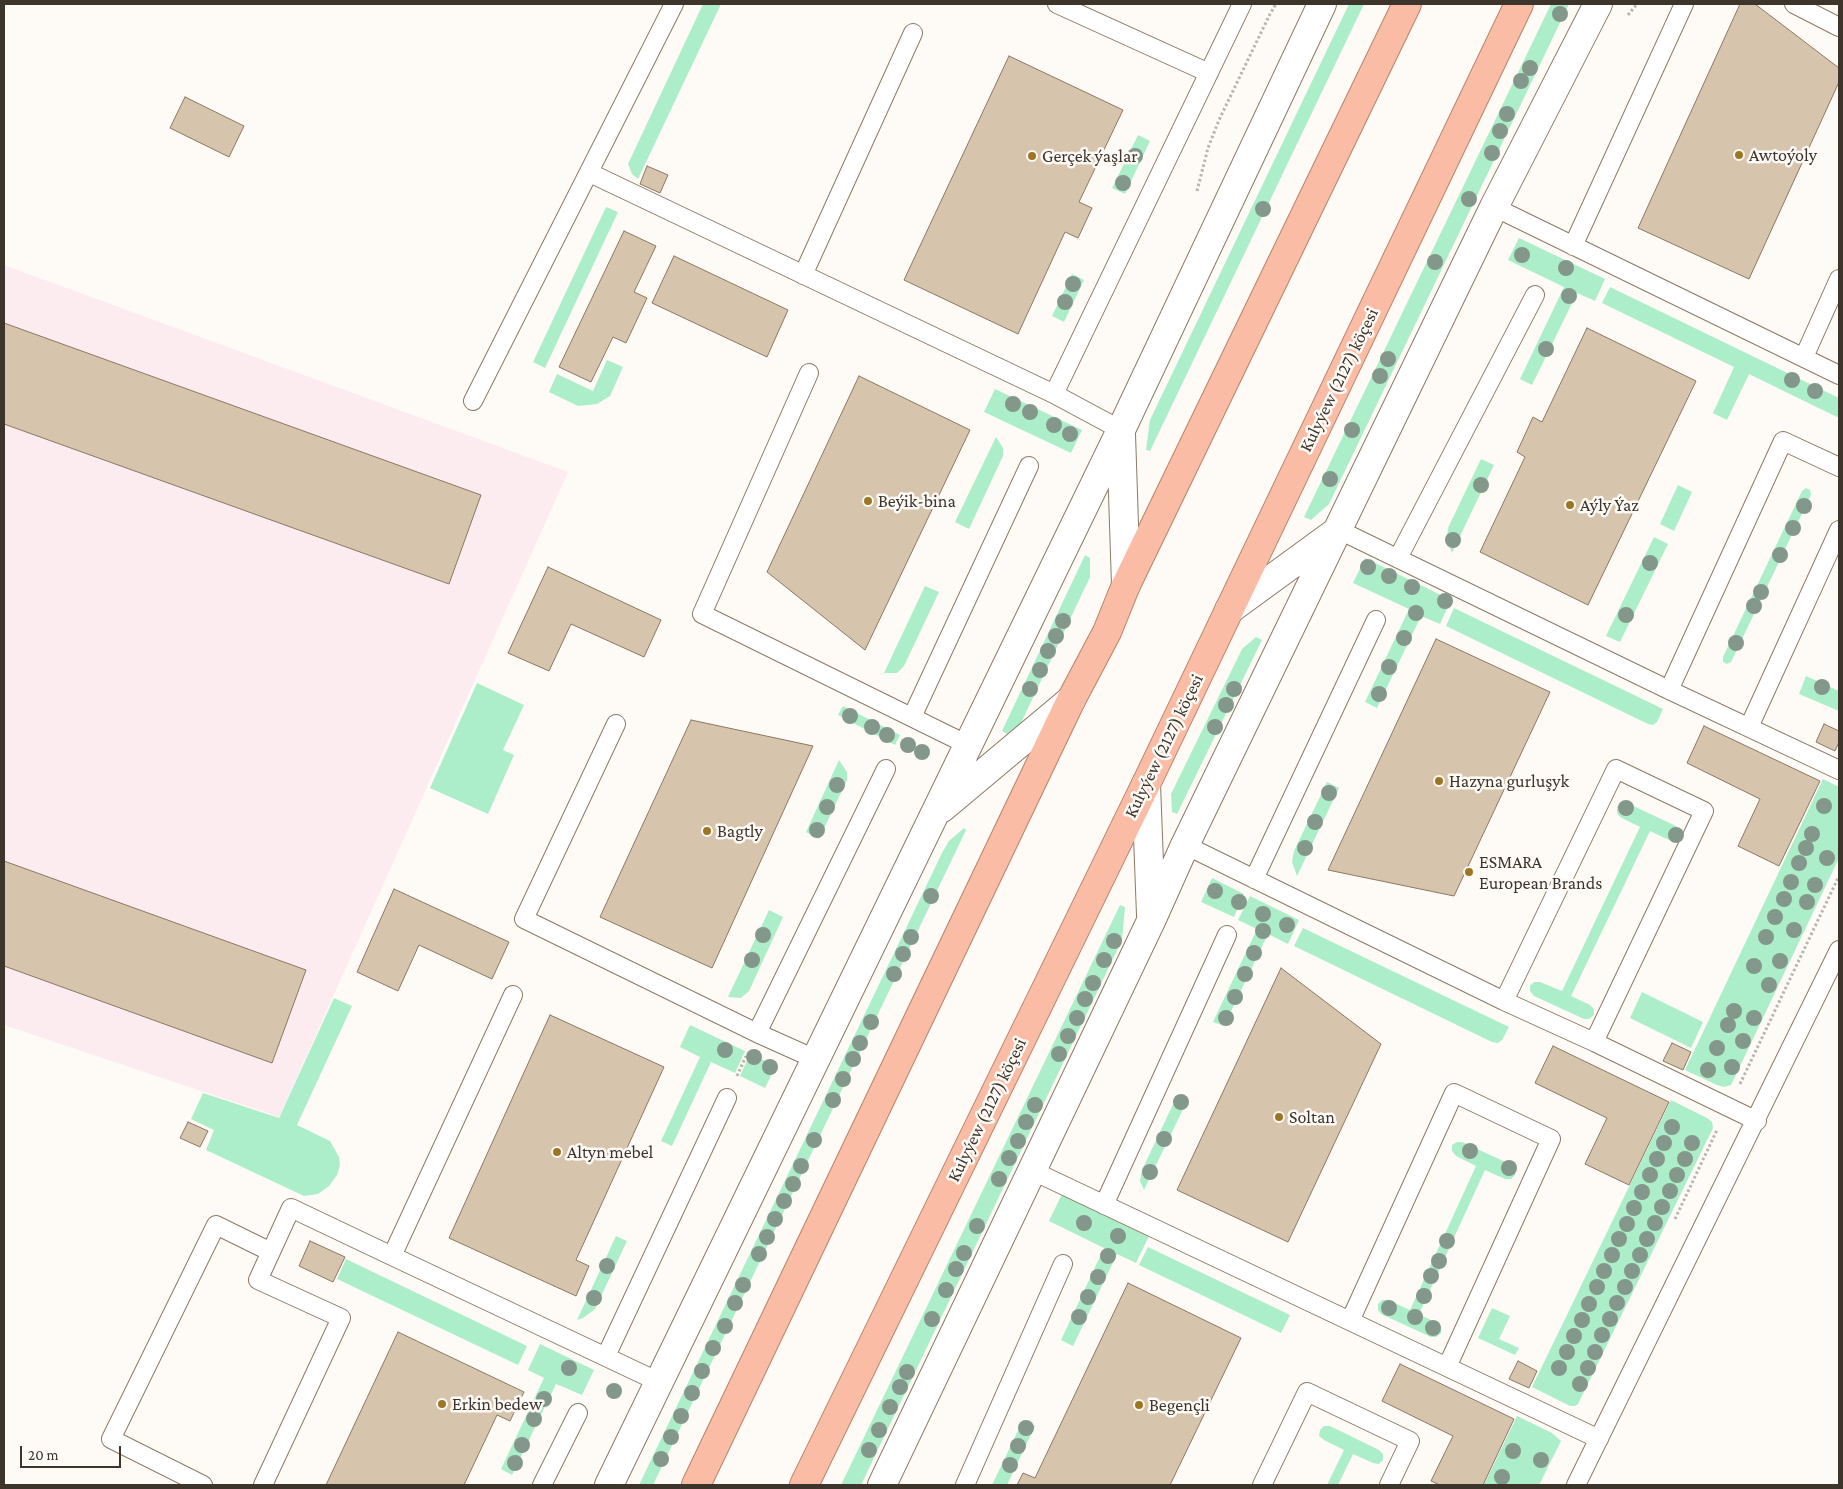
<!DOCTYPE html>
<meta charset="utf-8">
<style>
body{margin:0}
#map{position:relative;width:1843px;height:1489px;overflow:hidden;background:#fefaf5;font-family:"Crimson Pro",serif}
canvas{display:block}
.frame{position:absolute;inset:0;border:5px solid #3d352c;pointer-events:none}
.scale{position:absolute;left:20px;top:1446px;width:101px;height:22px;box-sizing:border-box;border:2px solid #3d352c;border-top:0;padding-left:6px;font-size:15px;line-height:18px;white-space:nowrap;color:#3d352c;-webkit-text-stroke:4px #fefaf5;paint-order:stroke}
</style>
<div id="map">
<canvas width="1843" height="1489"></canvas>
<div class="frame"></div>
<div class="scale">20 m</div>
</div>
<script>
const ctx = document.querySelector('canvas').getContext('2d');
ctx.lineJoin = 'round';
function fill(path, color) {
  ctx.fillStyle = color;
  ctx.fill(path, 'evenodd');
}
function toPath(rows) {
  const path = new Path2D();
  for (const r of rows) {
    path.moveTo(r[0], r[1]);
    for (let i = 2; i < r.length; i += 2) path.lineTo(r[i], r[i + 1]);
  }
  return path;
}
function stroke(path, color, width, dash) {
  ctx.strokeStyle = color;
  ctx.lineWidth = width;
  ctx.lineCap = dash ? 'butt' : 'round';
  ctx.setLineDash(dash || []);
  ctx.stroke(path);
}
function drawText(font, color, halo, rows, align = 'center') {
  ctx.font = font + ' "Crimson Pro",serif';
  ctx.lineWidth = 5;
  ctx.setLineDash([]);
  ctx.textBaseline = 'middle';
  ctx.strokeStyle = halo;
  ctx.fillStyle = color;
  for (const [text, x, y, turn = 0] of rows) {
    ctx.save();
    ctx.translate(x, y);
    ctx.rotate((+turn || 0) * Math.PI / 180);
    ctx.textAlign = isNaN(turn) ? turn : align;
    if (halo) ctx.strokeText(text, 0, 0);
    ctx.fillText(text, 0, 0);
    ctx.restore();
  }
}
fill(toPath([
 [4,265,568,472,279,1117,4,1025]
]), '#fcecf0');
fill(toPath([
 [703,4,721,4,638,179,632,174,628,164],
 [1349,4,1364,4,1150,451,1146,450,1150,420],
 [1551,4,1569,4,1329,504,1311,520,1304,517],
 [1138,135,1150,141,1125,194,1112,188],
 [606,207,618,212,545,368,533,362],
 [1519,238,1605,279,1595,301,1577,293,1532,385,1520,379,1564,287,1508,260],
 [1072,274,1084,280,1064,322,1052,316],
 [1610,287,1839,398,1839,418,1749,374,1727,420,1713,413,1734,367,1602,303],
 [607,360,623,367,610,396,597,404,578,406,549,392,557,374,593,391],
 [995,389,1082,430,1071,453,984,412],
 [996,437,1003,448,1003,456,969,529,955,522],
 [1481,459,1494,465,1452,553,1447,539,1448,528],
 [1678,485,1692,492,1674,531,1660,524],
 [1806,488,1810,490,1811,495,1731,662,1727,664,1723,662,1723,657,1802,491],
 [1654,537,1668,544,1620,642,1606,636],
 [1085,555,1090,558,1090,577,1021,723,1007,734,1002,731],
 [1365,558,1451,600,1440,624,1421,616,1377,708,1365,702,1409,609,1353,583],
 [925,586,939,592,904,666,897,673,884,673],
 [1454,608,1663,709,1657,722,1653,725,1648,724,1446,626],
 [1256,637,1262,640,1177,814,1172,812,1171,794,1242,649],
 [1806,676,1839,691,1839,711,1799,694],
 [477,683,524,705,503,750,514,755,488,814,430,788],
 [843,706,900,735,895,745,838,715],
 [839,760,847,772,847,780,819,839,806,832],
 [1823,779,1839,787,1839,858,1731,1085,1724,1087,1717,1085,1685,1070],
 [1327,782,1339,788,1297,876,1292,862,1294,851],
 [1621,803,1627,803,1676,826,1680,831,1680,837,1675,841,1669,840,1650,831,1571,996,1590,1005,1594,1009,1594,1015,1589,1019,1584,1019,1534,996,1530,991,1530,986,1534,982,1540,982,1562,991,1640,827,1620,817,1617,813,1617,807],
 [964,828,966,830,653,1485,639,1485,942,853,949,841],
 [1212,878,1244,894,1234,917,1201,902],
 [1250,896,1299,920,1288,944,1268,934,1224,1026,1213,1022,1257,929,1238,920],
 [1120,905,1125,907,1122,940,861,1485,841,1485],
 [769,910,783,917,749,991,741,998,728,997],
 [1303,928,1509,1027,1502,1040,1498,1043,1492,1042,1294,946],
 [1642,992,1703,1022,1691,1048,1630,1018],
 [334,998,352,1006,297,1125,330,1141,339,1157,340,1165,337,1175,329,1186,318,1194,304,1196,206,1150,214,1130,191,1119,203,1093,279,1118],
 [690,1025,745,1051,735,1073,711,1062,672,1146,661,1141,700,1057,680,1047],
 [750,1054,776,1066,765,1088,740,1076],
 [1175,1100,1185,1105,1144,1190,1140,1181,1142,1170],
 [1671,1100,1707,1118,1712,1122,1713,1128,1578,1404,1575,1406,1570,1406,1532,1387],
 [1457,1142,1462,1142,1512,1165,1516,1169,1515,1175,1511,1179,1505,1179,1485,1170,1419,1314,1437,1323,1441,1327,1441,1333,1436,1337,1431,1337,1381,1314,1378,1310,1378,1304,1382,1300,1388,1300,1410,1310,1476,1166,1456,1156,1452,1151,1452,1145],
 [1062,1194,1149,1236,1136,1263,1117,1254,1073,1346,1061,1340,1104,1248,1049,1221],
 [616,1236,627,1241,595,1309,583,1318,577,1320],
 [1148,1247,1290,1315,1281,1333,1139,1265],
 [346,1259,527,1346,518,1365,337,1279],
 [1492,1308,1510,1316,1499,1339,1519,1348,1515,1355,1478,1338],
 [540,1344,594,1370,582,1395,556,1384,512,1475,501,1469,544,1378,528,1370],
 [1517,1416,1552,1433,1561,1441,1539,1485,1484,1485],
 [1023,1420,1035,1426,1007,1485,992,1485],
 [1324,1426,1330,1426,1379,1450,1383,1454,1383,1460,1379,1464,1373,1463,1353,1454,1338,1485,1327,1485,1344,1450,1324,1440,1319,1436,1320,1430]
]), '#adeeca');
const building = toPath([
 [1740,4,1755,4,1839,68,1839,82,1749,279,1638,228,1740,4],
 [1009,56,1123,110,1079,202,1092,208,1078,238,1065,232,1018,334,904,280,1009,56],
 [185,97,244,126,229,157,170,128,185,97],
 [647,166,668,175,660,193,640,184,647,166],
 [624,231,656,246,634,292,647,298,626,343,613,337,591,382,559,367,624,231],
 [674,256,788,310,767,357,652,303,674,256],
 [4,323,481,495,449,584,4,424,4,323],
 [1587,328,1696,381,1588,605,1480,552,1525,457,1517,452,1533,417,1542,422,1587,328],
 [859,376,970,430,865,650,767,572,859,376],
 [548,567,661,620,644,657,571,624,549,671,508,653,548,567],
 [1436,639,1550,692,1454,896,1328,870,1436,639],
 [691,720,813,746,712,968,600,917,691,720],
 [1824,724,1839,731,1839,742,1835,751,1816,742,1824,724],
 [1704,726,1820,781,1779,866,1738,846,1760,799,1687,763,1704,726],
 [4,861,306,970,272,1063,4,966,4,861],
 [394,889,509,942,492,979,419,945,398,991,357,972,394,889],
 [1281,968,1381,1044,1288,1242,1177,1190,1281,968],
 [550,1015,664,1067,576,1260,589,1266,576,1296,449,1238,550,1015],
 [1672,1043,1691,1052,1683,1070,1663,1061,1672,1043],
 [1553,1046,1669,1102,1629,1185,1585,1164,1607,1118,1535,1083,1553,1046],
 [188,1122,208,1131,200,1147,180,1138,188,1122],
 [310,1241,345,1257,333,1282,299,1266,310,1241],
 [1128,1283,1241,1338,1170,1485,1017,1485,1023,1473,1035,1478,1128,1283],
 [398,1332,524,1392,510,1421,497,1415,464,1485,326,1485,398,1332],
 [1518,1361,1537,1371,1529,1388,1509,1379,1518,1361],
 [1400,1364,1514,1419,1483,1485,1440,1485,1431,1481,1453,1436,1382,1401,1400,1364]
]);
fill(building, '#d7c4ad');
stroke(building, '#8a7863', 1);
const service = toPath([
 [1057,4,1209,73],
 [1794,4,1839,27],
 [590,173,1054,394,1121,430],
 [1494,207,1839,375],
 [1573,246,1684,4],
 [803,275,913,33],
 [1804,357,1839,279],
 [809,373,702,614,968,745],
 [1054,394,1242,4],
 [473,401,674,4],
 [1339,530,1669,690,1839,770],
 [1398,558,1535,295],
 [1669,690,1783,441,1839,467],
 [912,717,1029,466],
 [616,724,524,919,757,1033,815,1059],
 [1749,727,1839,530],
 [1185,845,1504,1001,1594,1042,1757,1121],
 [1254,879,1376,620],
 [513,995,392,1256,659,1382],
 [1504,1001,1616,769,1704,811,1594,1042],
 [757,1033,886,769],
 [1031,1170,1599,1439],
 [1104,1205,1227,935],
 [1350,1321,1454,1093,1551,1139,1447,1367],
 [606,1356,727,1098],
 [203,1485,111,1439,216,1225,271,1252],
 [263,1485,341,1318,258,1280,291,1208,392,1256],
 [542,1485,578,1413],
 [965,1485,1063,1264],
 [1262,1485,1307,1392,1410,1441,1389,1485],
 [1576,1485,1839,950]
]);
const minor = toPath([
 [1121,434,1126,585],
 [1229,610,1336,532],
 [1146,784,1151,915],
 [942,808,1071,700],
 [609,1485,1121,430,1322,4],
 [882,1485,1151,921,1185,845,1494,207,1598,4]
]);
const trunk = toPath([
 [696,1485,1071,700,1107,632,1126,585,1407,4],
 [804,1485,1146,784,1519,4]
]);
stroke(service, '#8b7a65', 20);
stroke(minor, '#8b7a65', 30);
stroke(trunk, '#b7826b', 30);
stroke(toPath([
 [1628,15,1637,4],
 [1197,191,1208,148,1219,120,1270,14,1276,4],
 [737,1076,746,1056],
 [1740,1084,1839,876],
 [1675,1219,1717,1130]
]), '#bab4ae', 3, [2.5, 2.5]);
stroke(service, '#fff', 18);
stroke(minor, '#fff', 28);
stroke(trunk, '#fabca4', 28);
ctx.fillStyle = '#83988a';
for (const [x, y] of [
 [1560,14],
 [1530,68],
 [1521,81],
 [1507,114],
 [1500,131],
 [1492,153],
 [1135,156],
 [1123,183],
 [1469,199],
 [1263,209],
 [1522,255],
 [1435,262],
 [1566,268],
 [1073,284],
 [1569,296],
 [1065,302],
 [1546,349],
 [1388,359],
 [1380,376],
 [1792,380],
 [1815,391],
 [1013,404],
 [1030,412],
 [1054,425],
 [1352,430],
 [1070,434],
 [1330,479],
 [1481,485],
 [1804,506],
 [1793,528],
 [1453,540],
 [1780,555],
 [1650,563],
 [1368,567],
 [1389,576],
 [1412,587],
 [1761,592],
 [1445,601],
 [1754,606],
 [1416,613],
 [1626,615],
 [1063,621],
 [1056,636],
 [1404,638],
 [1736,643],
 [1048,651],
 [1389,667],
 [1040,670],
 [1822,687],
 [1030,689],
 [1234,689],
 [1379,694],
 [1226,705],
 [850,716],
 [872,727],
 [1215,727],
 [887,735],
 [908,745],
 [922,752],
 [837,785],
 [1329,793],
 [1824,806],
 [827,807],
 [1626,808],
 [1315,822],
 [817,830],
 [1812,834],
 [1676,835],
 [1305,848],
 [1806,848],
 [1827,858],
 [1799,863],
 [1791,882],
 [1815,885],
 [1215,891],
 [931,896],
 [1784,899],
 [1239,902],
 [1807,902],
 [1263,914],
 [1775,917],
 [1287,925],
 [1794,930],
 [1263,931],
 [763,935],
 [911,937],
 [1766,937],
 [1114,941],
 [1254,953],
 [903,954],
 [752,960],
 [1104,960],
 [1780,961],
 [1754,966],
 [894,974],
 [1245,974],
 [1093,983],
 [1769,985],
 [1235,997],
 [1085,999],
 [1734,1011],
 [1077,1018],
 [1226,1018],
 [1754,1018],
 [871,1022],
 [1728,1025],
 [1068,1036],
 [1743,1041],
 [860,1043],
 [1717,1048],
 [725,1050],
 [1059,1054],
 [754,1057],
 [853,1059],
 [770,1067],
 [1732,1067],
 [1708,1070],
 [843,1079],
 [833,1100],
 [1181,1102],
 [1035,1105],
 [1026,1122],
 [1672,1127],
 [1164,1139],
 [814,1140],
 [1018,1141],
 [1664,1143],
 [1692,1143],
 [1470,1151],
 [1009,1158],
 [1657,1159],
 [1685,1159],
 [801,1166],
 [1509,1168],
 [1150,1172],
 [1650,1175],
 [1677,1175],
 [999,1179],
 [793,1184],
 [1670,1191],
 [1642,1192],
 [784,1201],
 [1662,1207],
 [1634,1208],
 [775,1219],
 [1084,1223],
 [1655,1223],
 [1627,1224],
 [977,1226],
 [1118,1236],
 [767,1237],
 [1619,1239],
 [1647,1239],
 [1447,1241],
 [964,1253],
 [759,1254],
 [1612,1255],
 [1640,1255],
 [1108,1256],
 [1439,1261],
 [607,1266],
 [956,1269],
 [1604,1271],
 [1632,1271],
 [1431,1276],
 [1098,1277],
 [743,1285],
 [1597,1287],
 [1625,1287],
 [946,1290],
 [1424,1296],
 [1088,1297],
 [594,1298],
 [735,1303],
 [1617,1303],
 [1589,1304],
 [1389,1308],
 [1079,1317],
 [1415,1317],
 [932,1319],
 [1610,1319],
 [1582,1320],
 [725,1326],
 [1433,1328],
 [1602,1335],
 [1574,1336],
 [713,1348],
 [1567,1352],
 [1595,1352],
 [569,1368],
 [1559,1368],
 [1588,1368],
 [702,1371],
 [907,1372],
 [1580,1384],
 [900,1387],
 [614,1391],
 [692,1393],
 [544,1399],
 [890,1407],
 [681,1416],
 [534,1419],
 [1026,1428],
 [879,1430],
 [671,1437],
 [522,1445],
 [1018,1446],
 [869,1450],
 [1513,1451],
 [661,1459],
 [1541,1460],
 [515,1463],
 [1010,1465],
 [1502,1477]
]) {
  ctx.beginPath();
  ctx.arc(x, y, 8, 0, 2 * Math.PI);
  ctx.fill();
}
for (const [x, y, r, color] of [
 [1739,155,5,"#9d7623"],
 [1032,156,5,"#9d7623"],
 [868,501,5,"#9d7623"],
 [1570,505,5,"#9d7623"],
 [1439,781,5,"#9d7623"],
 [707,831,5,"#9d7623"],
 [1469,872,5,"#9d7623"],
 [1279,1117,5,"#9d7623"],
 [557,1152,5,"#9d7623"],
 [442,1404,5,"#9d7623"],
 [1139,1405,5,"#9d7623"]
]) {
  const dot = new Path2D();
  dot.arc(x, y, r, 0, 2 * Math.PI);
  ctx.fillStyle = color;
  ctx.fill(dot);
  stroke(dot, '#fefaf5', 2);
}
drawText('18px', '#3d352c', '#fefaf5', [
 ["Awtoýoly",1749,155],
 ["Gerçek ýaşlar",1042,156],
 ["Beýik-bina",878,501],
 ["Aýly Ýaz",1580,505],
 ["Hazyna gurluşyk",1449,781],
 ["Bagtly",717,831],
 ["ESMARA",1479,862],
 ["European Brands",1479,883],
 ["Soltan",1289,1117],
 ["Altyn mebel",567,1152],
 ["Erkin bedew",452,1404],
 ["Begençli",1149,1405]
], 'left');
drawText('18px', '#3d352c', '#fefaf5', [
 ["Kulyýew (2127) köçesi",1339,380,-64],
 ["Kulyýew (2127) köçesi",1164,746,-64],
 ["Kulyýew (2127) köçesi",987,1110,-64]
]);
</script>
